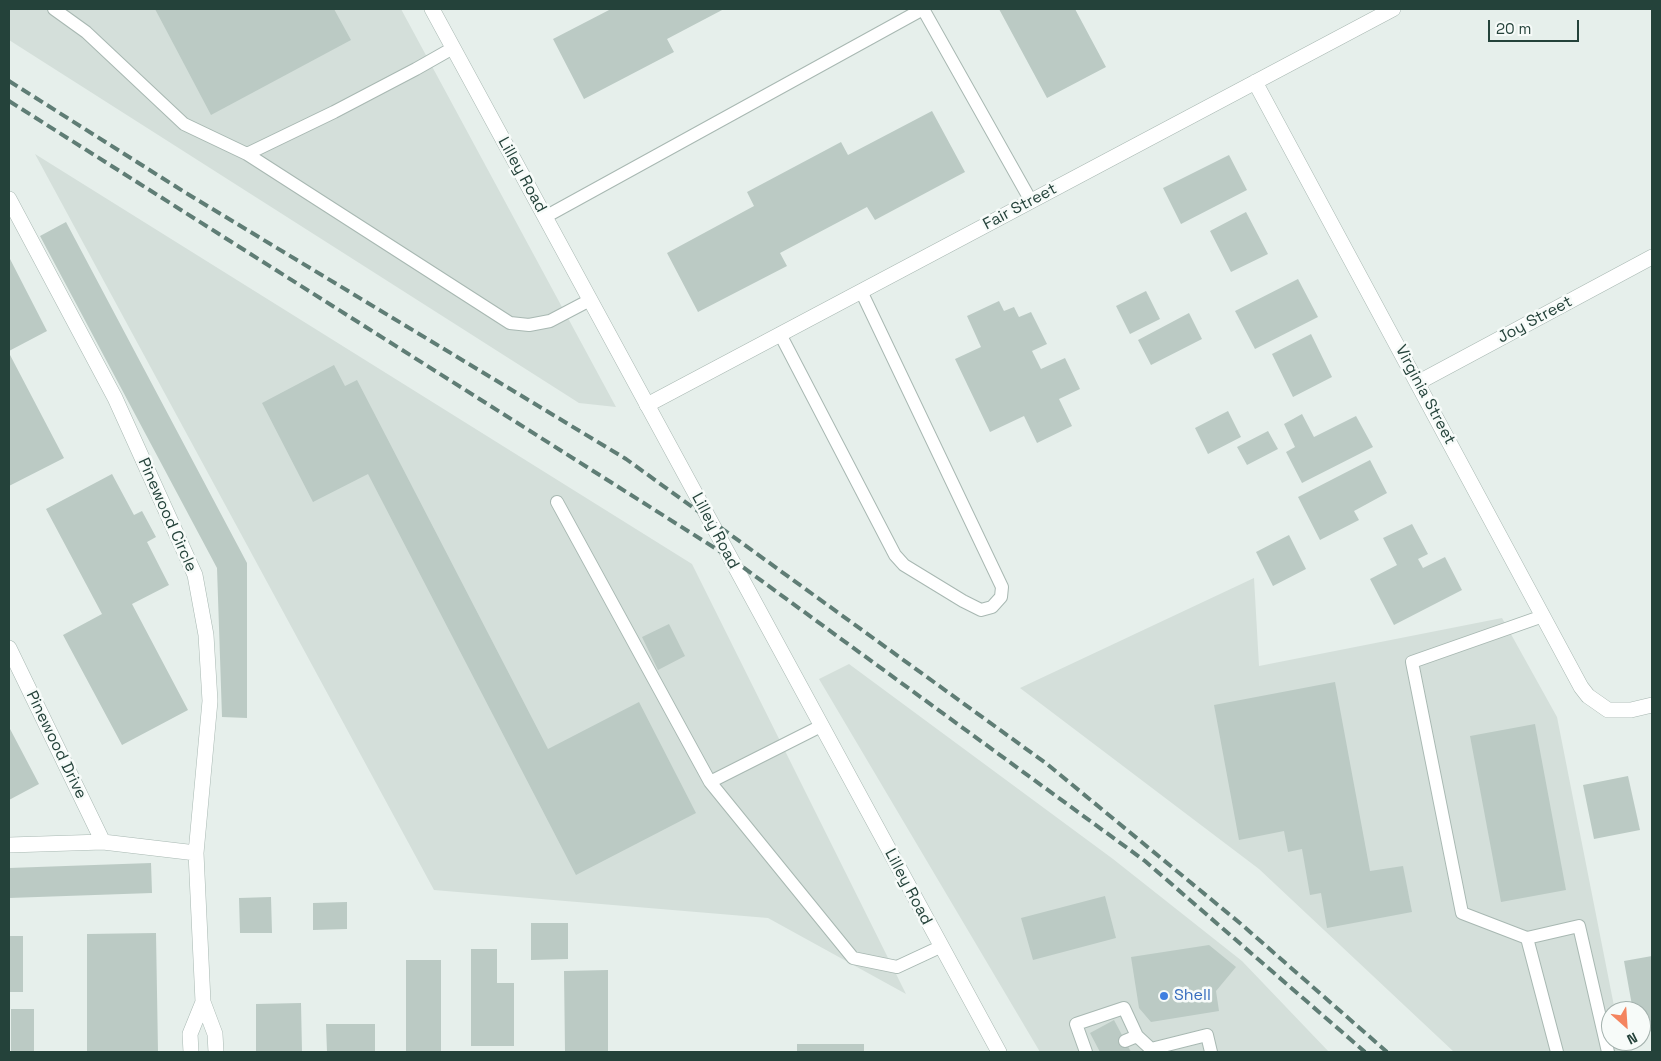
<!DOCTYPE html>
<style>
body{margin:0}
#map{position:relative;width:1661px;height:1061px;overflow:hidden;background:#e6efeb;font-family:"Space Grotesk",sans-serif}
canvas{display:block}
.frame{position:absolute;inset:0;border:10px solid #24423a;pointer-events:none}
.north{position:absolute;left:1601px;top:1001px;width:50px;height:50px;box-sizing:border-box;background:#f7fbf9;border:1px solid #a3b1ad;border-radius:50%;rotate:154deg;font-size:14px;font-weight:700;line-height:20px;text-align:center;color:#24423a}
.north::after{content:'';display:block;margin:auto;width:18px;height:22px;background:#f4845f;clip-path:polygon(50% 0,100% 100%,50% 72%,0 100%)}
.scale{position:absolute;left:1488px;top:20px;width:91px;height:22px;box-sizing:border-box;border:2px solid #24423a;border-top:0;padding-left:6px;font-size:15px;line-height:18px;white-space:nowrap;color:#24423a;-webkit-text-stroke:4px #f7fbf9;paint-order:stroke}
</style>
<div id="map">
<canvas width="1661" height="1061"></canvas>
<div class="frame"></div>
<div class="north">N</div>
<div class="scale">20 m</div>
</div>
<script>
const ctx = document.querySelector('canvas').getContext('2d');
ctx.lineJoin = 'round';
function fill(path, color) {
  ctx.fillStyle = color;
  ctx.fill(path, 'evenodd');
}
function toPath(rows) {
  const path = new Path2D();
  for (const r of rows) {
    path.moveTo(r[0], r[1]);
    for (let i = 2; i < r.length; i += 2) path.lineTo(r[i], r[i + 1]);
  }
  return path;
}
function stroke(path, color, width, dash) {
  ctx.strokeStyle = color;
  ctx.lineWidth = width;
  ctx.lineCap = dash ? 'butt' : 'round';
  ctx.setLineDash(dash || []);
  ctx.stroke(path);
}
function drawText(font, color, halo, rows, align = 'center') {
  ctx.font = font + ' "Space Grotesk",sans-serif';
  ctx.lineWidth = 5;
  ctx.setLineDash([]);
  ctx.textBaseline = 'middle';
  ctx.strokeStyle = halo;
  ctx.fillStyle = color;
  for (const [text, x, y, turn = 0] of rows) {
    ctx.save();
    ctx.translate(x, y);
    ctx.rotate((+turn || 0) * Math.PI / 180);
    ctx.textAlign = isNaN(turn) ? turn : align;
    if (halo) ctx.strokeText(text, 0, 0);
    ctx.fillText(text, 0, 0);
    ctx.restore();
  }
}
fill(toPath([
 [9,9,401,9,616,407,579,403,9,40],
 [35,154,692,564,906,994,768,918,434,890],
 [1254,578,1259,666,1502,618,1557,717,1615,1011,1611,1011,1611,1041,1621,1041,1623,1052,1454,1052,1259,869,1020,688],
 [849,664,1113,859,1242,961,1329,1052,1040,1052,819,679]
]), '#d4dfda');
fill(toPath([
 [155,9,334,9,351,40,211,115],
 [611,9,724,9,667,39,674,52,584,99,553,39],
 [999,9,1075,9,1106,67,1047,98],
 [932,111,965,172,875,220,867,207,780,253,787,266,698,312,667,253,754,206,747,192,841,142,848,155],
 [1229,155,1247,190,1181,224,1163,188],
 [1246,212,1268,254,1231,272,1210,231],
 [66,222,247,563,247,718,222,717,217,568,40,236],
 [9,257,47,331,9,351],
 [1298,279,1318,317,1255,349,1235,311],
 [1146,291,1160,319,1130,334,1116,306],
 [999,301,1004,311,1014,307,1019,317,1031,312,1047,344,1032,351,1041,369,1065,358,1080,389,1059,399,1072,426,1037,443,1024,416,990,432,955,359,981,347,967,316],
 [1189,313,1202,339,1151,365,1138,340],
 [1311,334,1332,377,1293,397,1272,354],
 [9,353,64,458,9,486],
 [334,365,345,386,357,380,548,749,639,702,696,813,576,875,368,474,313,502,262,403],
 [1228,411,1241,437,1208,454,1195,428],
 [1302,414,1314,437,1356,416,1373,447,1302,483,1286,452,1295,447,1284,424],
 [1268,431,1278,449,1247,465,1237,447],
 [1370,460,1387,493,1354,511,1359,520,1320,540,1298,497],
 [112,474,134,515,142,511,156,537,147,542,169,585,132,604,188,710,122,745,63,635,102,614,46,509],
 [1412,524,1428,554,1418,559,1423,568,1445,557,1462,590,1394,625,1370,579,1397,565,1383,538],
 [1289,535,1306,569,1273,586,1256,552],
 [669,624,685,656,658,670,642,637],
 [1335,682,1370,871,1403,866,1412,912,1327,928,1321,893,1310,895,1302,849,1288,852,1284,831,1239,840,1214,705],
 [1535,724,1566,890,1501,902,1470,736],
 [9,727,39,784,9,800],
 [1628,776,1640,830,1594,839,1583,785],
 [151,863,152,893,9,898,9,868],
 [1105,896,1116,938,1033,960,1021,918],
 [271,897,272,933,240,933,239,898],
 [347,902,347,929,313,930,313,903],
 [531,923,568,923,568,959,531,960],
 [156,933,158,1052,87,1052,87,934],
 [9,936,23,936,23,992,9,992],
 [1209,945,1236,967,1216,991,1219,1011,1151,1022,1139,1008,1131,957],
 [471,949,497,949,497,983,514,983,514,1046,471,1046],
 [1652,956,1652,1031,1641,1033,1641,1011,1633,1011,1624,961],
 [406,960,441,960,441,1052,406,1052],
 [608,970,608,1052,565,1052,564,971],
 [301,1003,302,1052,256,1052,256,1004],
 [11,1009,34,1009,34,1052,11,1052],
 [1114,1020,1131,1052,1100,1052,1090,1033],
 [326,1024,375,1024,375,1052,327,1052],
 [797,1044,864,1044,864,1052,797,1052]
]), '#bbcac4');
const service = toPath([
 [54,9,86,32,184,124,247,154,334,112,416,69,453,48],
 [247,154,510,323,529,325,550,321,590,300],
 [545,217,923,9,1031,201],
 [780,334,895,555,904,565,963,601,981,610,992,607,1001,597,1002,587,861,291],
 [557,502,710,782,821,726],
 [1543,616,1412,662,1462,913,1527,938,1579,926,1608,1052],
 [710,782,853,958,897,967,940,947],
 [1527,938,1557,1052],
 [1125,1041,1137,1036],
 [1086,1052,1076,1024,1124,1008,1137,1036,1151,1049,1207,1035,1211,1052]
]);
const minor = toPath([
 [1255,82,1581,687,1588,696,1608,710,1631,710,1652,705],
 [9,199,115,398,195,575,206,635,210,701,196,853,203,1002,215,1034,216,1052],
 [1419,382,1652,257],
 [647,405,1393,9],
 [9,648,103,842],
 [9,845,103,842,196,853],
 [191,1052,190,1034,203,1002]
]);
const tertiary = toPath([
 [432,9,999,1052]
]);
stroke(service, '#a8b8b2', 14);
stroke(minor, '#a8b8b2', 16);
stroke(tertiary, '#a8b8b2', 16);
stroke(service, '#fff', 12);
stroke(minor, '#fff', 15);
stroke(tertiary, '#fff', 15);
stroke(toPath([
 [9,81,186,193,626,459,1047,764,1241,924,1387,1052],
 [9,101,729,557,1145,861,1365,1052]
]), '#5f7d75', 4, [10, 5]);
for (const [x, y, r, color] of [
 [1164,996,5,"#3f7fe0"]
]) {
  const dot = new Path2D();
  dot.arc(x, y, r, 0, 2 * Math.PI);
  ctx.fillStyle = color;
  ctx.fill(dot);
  stroke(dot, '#f7fbf9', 2);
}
drawText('16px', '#24423a', '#f7fbf9', [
 ["Lilley Road",522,175,61],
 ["Fair Street",1020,207,-28],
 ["Joy Street",1535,320,-28],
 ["Virginia Street",1425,395,62],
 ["Pinewood Circle",167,515,66],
 ["Lilley Road",715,531,62],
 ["Pinewood Drive",56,745,64],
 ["Lilley Road",908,887,62]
]);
drawText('16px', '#366cbe', '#f7fbf9', [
 ["Shell",1174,996]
], 'left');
</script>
